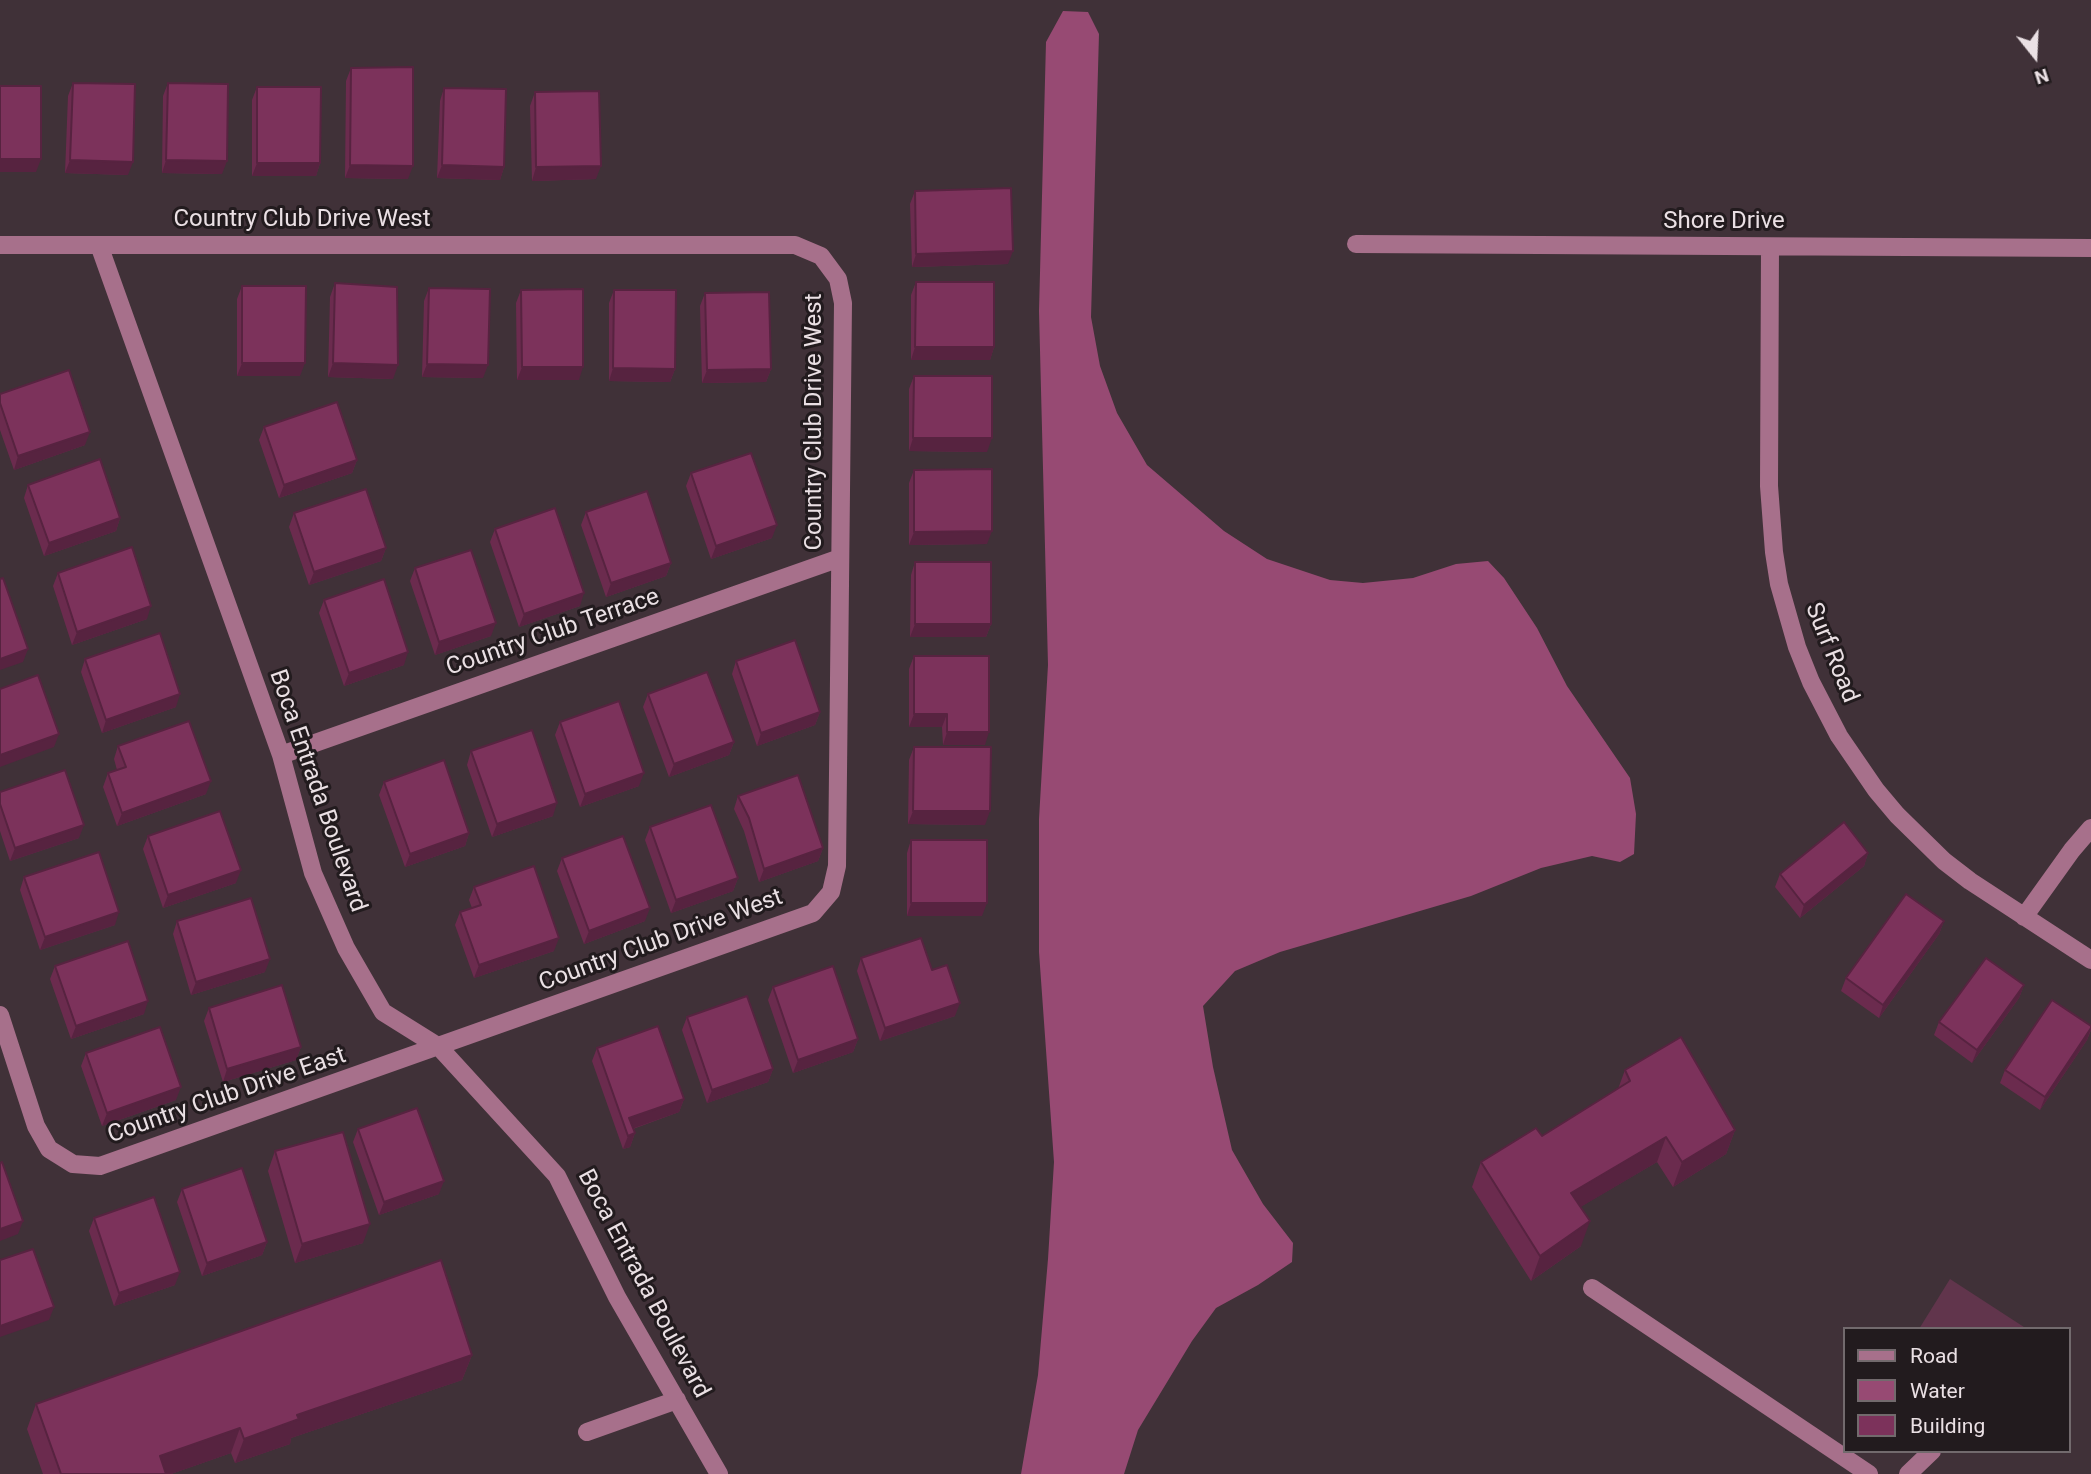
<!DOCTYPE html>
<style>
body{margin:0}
#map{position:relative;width:2091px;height:1474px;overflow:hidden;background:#403138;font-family:Roboto,sans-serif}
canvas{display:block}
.legend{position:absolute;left:1843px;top:1327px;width:228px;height:126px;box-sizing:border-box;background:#221b1e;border:2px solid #726a6d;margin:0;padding:9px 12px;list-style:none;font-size:21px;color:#eae0e4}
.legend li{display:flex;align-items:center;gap:14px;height:35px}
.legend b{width:35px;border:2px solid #726a6d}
.north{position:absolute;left:2000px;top:21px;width:70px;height:70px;-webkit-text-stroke:5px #221b1e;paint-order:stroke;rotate:162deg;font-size:19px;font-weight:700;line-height:28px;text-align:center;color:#eae0e4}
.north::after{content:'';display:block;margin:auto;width:24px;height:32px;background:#eae0e4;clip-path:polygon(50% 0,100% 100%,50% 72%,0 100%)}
</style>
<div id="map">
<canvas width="2091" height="1474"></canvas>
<ul class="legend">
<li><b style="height:9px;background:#a7708b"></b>Road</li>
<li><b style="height:19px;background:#974a73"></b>Water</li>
<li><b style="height:19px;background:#7c325b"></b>Building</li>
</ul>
<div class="north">N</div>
</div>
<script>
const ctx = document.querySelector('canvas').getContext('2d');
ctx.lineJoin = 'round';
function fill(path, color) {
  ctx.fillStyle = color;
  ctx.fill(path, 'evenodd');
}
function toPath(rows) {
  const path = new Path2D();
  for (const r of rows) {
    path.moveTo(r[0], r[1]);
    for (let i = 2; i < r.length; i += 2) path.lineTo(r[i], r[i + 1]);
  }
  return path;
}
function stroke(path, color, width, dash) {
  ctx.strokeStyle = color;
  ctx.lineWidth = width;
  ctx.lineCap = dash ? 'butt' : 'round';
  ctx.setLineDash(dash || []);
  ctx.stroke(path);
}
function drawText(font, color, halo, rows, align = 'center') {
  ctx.font = font + ' Roboto,sans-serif';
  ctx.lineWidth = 6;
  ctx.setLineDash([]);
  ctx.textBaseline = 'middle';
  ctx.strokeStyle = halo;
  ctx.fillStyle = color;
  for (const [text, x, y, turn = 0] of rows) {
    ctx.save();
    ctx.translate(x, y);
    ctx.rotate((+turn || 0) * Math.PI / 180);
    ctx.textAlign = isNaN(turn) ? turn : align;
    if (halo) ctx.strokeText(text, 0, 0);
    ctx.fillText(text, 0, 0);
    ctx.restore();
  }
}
fill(toPath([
 [1950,1279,2027,1329,1919,1329]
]), '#61354c');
fill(toPath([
 [1063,11,1088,12,1099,34,1091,317,1100,366,1117,413,1147,465,1224,531,1267,559,1330,580,1363,583,1413,578,1456,564,1488,561,1504,578,1537,628,1567,686,1630,778,1636,814,1634,854,1620,862,1592,856,1541,868,1471,896,1280,952,1235,971,1203,1006,1213,1067,1232,1150,1263,1204,1293,1243,1292,1262,1258,1285,1216,1308,1192,1341,1138,1430,1124,1474,1021,1474,1038,1375,1048,1259,1054,1162,1039,952,1039,819,1048,665,1039,311,1046,42]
]), '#974a73');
stroke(toPath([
 [1356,244,2091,248],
 [0,245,795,245,821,256,838,279,843,303,837,866,831,892,813,913,100,1166,73,1164,49,1149,36,1126,0,1015],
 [99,245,281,755,313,873,346,948,383,1012,439,1047,557,1176,617,1297,719,1474],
 [1770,247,1769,486,1774,552,1779,584,1797,647,1811,682,1839,736,1876,790,1897,815,1944,861,1970,881,2091,960],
 [281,755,840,558],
 [2024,917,2072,850,2091,828],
 [1592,1288,1869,1474],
 [587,1432,677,1400],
 [1908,1474,1932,1451]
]), '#a7708b', 18);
fill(toPath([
 [351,68,408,179,345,178,346,81],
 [73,83,128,175,65,173,68,96],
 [168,83,222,174,162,173,163,96],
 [257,87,320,163,316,176,252,176,252,100],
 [444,88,504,167,500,180,437,178,440,101],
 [535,92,596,179,532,181,530,106],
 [915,191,1008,264,912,267,910,204],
 [916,282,994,347,990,360,911,360,911,295],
 [335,283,393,379,328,377,330,297],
 [242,286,300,376,237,376,237,299],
 [429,288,483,378,422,377,424,301],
 [521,290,579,380,517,380,516,303],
 [614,290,675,369,670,382,609,381,609,303],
 [705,293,771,369,766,382,702,383,700,306],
 [914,376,987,452,909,451,909,389],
 [0,394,85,445,14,470,0,430],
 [264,427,357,460,352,473,279,498,259,440],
 [914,470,987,544,909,545,909,483],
 [691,473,772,538,711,559,686,486],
 [28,485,120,518,116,531,44,556,24,498],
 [586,512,671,563,666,576,606,597,581,525],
 [294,513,386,548,381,561,309,585,289,527],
 [495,529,580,606,519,627,490,542],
 [915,562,991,624,986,637,910,637,911,575],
 [415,568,491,636,435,655,410,581],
 [58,573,147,619,72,645,53,586],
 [324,600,404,665,344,686,319,613],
 [914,656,985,745,943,745,942,727,909,727,909,669],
 [85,659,176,707,102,733,81,672],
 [736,661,820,712,815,725,757,746,732,674],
 [648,694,734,742,729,755,669,777,643,707],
 [560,722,639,786,580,807,555,735],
 [118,746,206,794,117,826,103,787,108,773,117,770,114,759],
 [914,747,985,825,908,824,909,760],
 [471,751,553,816,492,837,467,765],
 [384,782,469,833,465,846,405,867,379,795],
 [0,792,79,838,10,861,0,831],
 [738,796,823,848,818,861,759,882,744,831,734,809],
 [650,827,738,878,733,891,671,913,645,840],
 [148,836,236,883,163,908,143,849],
 [911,840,982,916,907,916,907,853],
 [1868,853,1864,866,1800,918,1775,887,1780,874],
 [562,858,645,921,584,944,557,871],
 [24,877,115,925,40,950,20,890],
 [474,887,554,951,474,978,455,925,460,912,472,908,469,900],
 [177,921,265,972,191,995,173,934],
 [1944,921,1939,934,1879,1018,1841,991,1846,978],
 [861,958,955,1016,880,1041,857,971],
 [55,966,144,1014,71,1039,50,979],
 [2024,985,2019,998,1972,1063,1934,1035,1939,1022],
 [773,987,858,1039,853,1052,793,1073,768,1000],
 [209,1008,301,1047,296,1060,223,1082,204,1021],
 [687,1017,773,1069,768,1082,707,1103,682,1030],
 [2091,1026,2091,1030,2087,1040,2040,1110,2000,1083,2005,1070],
 [597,1048,684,1099,679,1112,633,1129,635,1133,630,1147,623,1149,592,1061],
 [86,1053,176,1100,102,1126,81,1066],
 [1625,1070,1735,1130,1726,1154,1673,1187,1657,1162,1580,1207,1581,1246,1531,1281,1472,1187,1481,1162,1542,1136,1618,1089],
 [358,1129,439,1194,379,1215,353,1142],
 [275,1151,363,1243,295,1263,268,1171],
 [182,1189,267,1242,262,1255,202,1276,177,1202],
 [94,1218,175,1285,114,1306,89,1231],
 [472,1355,462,1380,291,1438,290,1444,235,1463,231,1453,171,1474,43,1474,27,1429,36,1404]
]), '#6b2b4e');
fill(toPath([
 [0,159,41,159,36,172,0,172],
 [70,160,133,162,128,175,65,173],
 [166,160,227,161,222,174,162,173],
 [257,163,320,163,316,176,252,176],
 [350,165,413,166,408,179,345,178],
 [442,165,504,167,500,180,437,178],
 [601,166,596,179,532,181,536,167],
 [1013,251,1008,264,912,267,916,254],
 [915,347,994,347,990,360,911,360],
 [242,363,305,363,300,376,237,376],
 [333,363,398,365,393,379,328,377],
 [427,364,488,365,483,378,422,377],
 [522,367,583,367,579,380,517,380],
 [613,368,675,369,670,382,609,381],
 [771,369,766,382,702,383,707,370],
 [90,432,85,445,14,470,18,456],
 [913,438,992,438,987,452,909,451],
 [357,460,352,473,279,498,284,485],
 [120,518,116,531,44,556,49,543],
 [777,525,772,538,711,559,716,546],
 [992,531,987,544,909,545,914,532],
 [386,548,381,561,309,585,314,572],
 [671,563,666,576,606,597,611,583],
 [584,593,580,606,519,627,524,614],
 [151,606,147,619,72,645,77,632],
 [496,623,491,636,435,655,439,642],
 [915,624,991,624,986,637,910,637],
 [28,649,23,662,0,670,0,659],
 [408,652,404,665,344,686,349,673],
 [180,694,176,707,102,733,106,720],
 [820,712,815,725,757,746,761,733],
 [914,714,947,714,942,727,909,727],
 [947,732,989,732,985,745,943,745],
 [59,734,54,747,0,767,0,755],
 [734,742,729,755,669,777,674,764],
 [644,773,639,786,580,807,585,794],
 [211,781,206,794,117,826,122,813],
 [557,803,553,816,492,837,497,824],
 [913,811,990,811,985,825,908,824],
 [84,825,79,838,10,861,15,848],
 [469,833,465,846,405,867,410,854],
 [823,848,818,861,759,882,764,869],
 [1868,853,1864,866,1800,918,1804,905],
 [241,870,236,883,163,908,168,895],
 [738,878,733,891,671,913,676,900],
 [911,903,987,903,982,916,907,916],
 [650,908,645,921,584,944,589,931],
 [119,912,115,925,40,950,45,937],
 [1944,921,1939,934,1879,1018,1883,1005],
 [559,938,554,951,474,978,479,965],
 [270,959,265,972,191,995,196,982],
 [2024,985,2019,998,1972,1063,1977,1050],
 [148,1001,144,1014,71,1039,76,1026],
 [960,1003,955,1016,880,1041,885,1028],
 [2091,1028,2087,1040,2040,1110,2045,1097],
 [858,1039,853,1052,793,1073,798,1060],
 [301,1047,296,1060,223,1082,227,1069],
 [773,1069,768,1082,707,1103,712,1090],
 [181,1087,176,1100,102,1126,107,1113],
 [684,1099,679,1112,626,1131,629,1118],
 [1735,1130,1726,1154,1673,1187,1682,1162],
 [635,1133,630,1147,623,1149,628,1136],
 [1666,1137,1657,1162,1562,1218,1571,1193],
 [444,1181,439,1194,379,1215,384,1202],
 [23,1221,18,1234,0,1241,0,1229],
 [1590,1221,1581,1246,1531,1281,1540,1256],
 [370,1224,363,1243,295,1263,302,1244],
 [267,1242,262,1255,202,1276,207,1263],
 [180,1272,175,1285,114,1306,119,1293],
 [54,1307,49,1320,0,1337,0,1326],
 [472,1355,462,1380,291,1438,290,1444,235,1463,244,1439,297,1415],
 [240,1428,231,1453,171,1474,154,1474,160,1456]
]), '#572340');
const building = toPath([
 [413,67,413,166,350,165,351,68,413,67],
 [73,83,135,84,133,162,70,160,73,83],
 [168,83,228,84,227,161,166,160,168,83],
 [0,86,41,86,41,159,0,159,0,86],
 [257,87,321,87,320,163,257,163,257,87],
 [444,88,506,89,504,167,442,165,444,88],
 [599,91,601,166,536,167,535,92,599,91],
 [1011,188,1013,251,916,254,915,191,1011,188],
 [916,282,994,282,994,347,915,347,916,282],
 [335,283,397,287,398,365,333,363,335,283],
 [242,286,306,286,305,363,242,363,242,286],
 [429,288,490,289,488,365,427,364,429,288],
 [583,289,583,367,522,367,521,290,583,289],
 [614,290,676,290,675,369,613,368,614,290],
 [769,292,771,369,707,370,705,293,769,292],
 [69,370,90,432,18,456,0,403,0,394,69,370],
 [914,376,992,376,992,438,913,438,914,376],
 [337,402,357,460,284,485,264,427,337,402],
 [751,453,777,525,716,546,691,473,751,453],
 [100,459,120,518,49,543,28,485,100,459],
 [992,469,992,531,914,532,914,470,992,469],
 [366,489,386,548,314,572,294,513,366,489],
 [647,491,671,563,611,583,586,512,647,491],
 [555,508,584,593,524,614,495,529,555,508],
 [132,547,151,606,77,632,58,573,132,547],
 [471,550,496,623,439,642,415,568,471,550],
 [915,562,991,562,991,624,915,624,915,562],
 [3,578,28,649,0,659,0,579,3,578],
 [384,579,408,652,349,673,324,600,384,579],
 [160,633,180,694,106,720,85,659,160,633],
 [795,640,820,712,761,733,736,661,795,640],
 [914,656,989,656,989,732,947,732,947,714,914,714,914,656],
 [707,672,734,742,674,764,648,694,707,672],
 [38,675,59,734,0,755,0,689,38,675],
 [619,701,644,773,585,794,560,722,619,701],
 [189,721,211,781,122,813,108,773,126,767,118,746,189,721],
 [532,730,557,803,497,824,471,751,532,730],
 [914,747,991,747,990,811,913,811,914,747],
 [444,760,469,833,410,854,384,782,444,760],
 [65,770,84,825,15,848,0,804,0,792,65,770],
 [798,775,823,848,764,869,749,818,738,796,798,775],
 [711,805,738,878,676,900,650,827,711,805],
 [220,811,241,870,168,895,148,836,220,811],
 [1844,822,1868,853,1804,905,1780,874,1844,822],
 [623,836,650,908,589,931,562,858,623,836],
 [911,840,987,840,987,903,911,903,911,840],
 [99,852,119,912,45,937,24,877,99,852],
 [534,866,559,938,479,965,460,912,481,905,474,887,534,866],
 [1906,894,1944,921,1883,1005,1846,978,1906,894],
 [251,898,270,959,196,982,177,921,251,898],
 [921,938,932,970,947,965,960,1003,885,1028,861,958,921,938],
 [128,941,148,1001,76,1026,55,966,128,941],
 [1986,958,2024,985,1977,1050,1939,1022,1986,958],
 [833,966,858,1039,798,1060,773,987,833,966],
 [282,985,301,1047,227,1069,209,1008,282,985],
 [747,996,773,1069,712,1090,687,1017,747,996],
 [2052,1000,2091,1026,2091,1028,2045,1097,2005,1070,2052,1000],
 [658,1026,684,1099,629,1118,635,1133,628,1136,597,1048,658,1026],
 [160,1027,181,1087,107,1113,86,1053,160,1027],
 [1681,1037,1735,1130,1682,1162,1666,1137,1571,1193,1590,1221,1540,1256,1481,1162,1536,1128,1542,1136,1630,1081,1625,1070,1681,1037],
 [417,1108,444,1181,384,1202,358,1129,417,1108],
 [343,1132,370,1224,302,1244,275,1151,343,1132],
 [2,1162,23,1221,0,1229,0,1163,2,1162],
 [242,1168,267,1242,207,1263,182,1189,242,1168],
 [154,1197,180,1272,119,1293,94,1218,154,1197],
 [33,1249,54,1307,0,1326,0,1260,33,1249],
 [441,1260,472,1355,297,1415,299,1419,244,1439,240,1428,160,1456,166,1474,61,1474,36,1404,441,1260]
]);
fill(building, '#7c325b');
stroke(building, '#572340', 2);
drawText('24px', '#eae0e4', '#221b1e', [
 ["Country Club Drive West",302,220],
 ["Shore Drive",1724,222],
 ["Country Club Drive West",815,422,-90],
 ["Country Club Terrace",553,633,-19],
 ["Surf Road",1831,653,68],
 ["Boca Entrada Boulevard",317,791,71],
 ["Country Club Drive West",661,941,-20],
 ["Country Club Drive East",227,1096,-19],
 ["Boca Entrada Boulevard",643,1284,62]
]);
</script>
